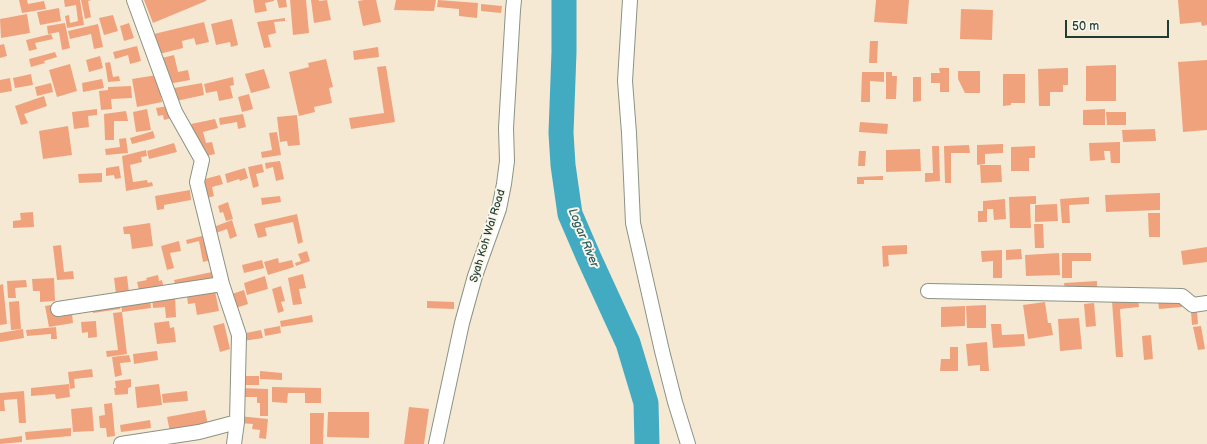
<!DOCTYPE html>
<style>
body{margin:0}
#map{position:relative;width:1207px;height:444px;overflow:hidden;background:#f6e9d4;font-family:"Balsamiq Sans",sans-serif}
canvas{display:block}
.scale{position:absolute;left:1065px;top:20px;width:104px;height:18px;box-sizing:border-box;border:2px solid #1f3d34;border-top:0;padding-left:5px;font-size:12px;line-height:14px;white-space:nowrap;color:#1f3d34;-webkit-text-stroke:3px #fbf7ec;paint-order:stroke}
</style>
<div id="map">
<canvas width="1207" height="444"></canvas>
<div class="scale">50 m</div>
</div>
<script>
const ctx = document.querySelector('canvas').getContext('2d');
ctx.lineJoin = 'round';
function toPath(rows) {
  const path = new Path2D();
  for (const r of rows) {
    path.moveTo(r[0], r[1]);
    for (let i = 2; i < r.length; i += 2) path.lineTo(r[i], r[i + 1]);
  }
  return path;
}
function stroke(path, color, width, dash) {
  ctx.strokeStyle = color;
  ctx.lineWidth = width;
  ctx.lineCap = dash ? 'butt' : 'round';
  ctx.setLineDash(dash || []);
  ctx.stroke(path);
}
function fill(path, color) {
  ctx.fillStyle = color;
  ctx.fill(path, 'evenodd');
}
function drawText(font, color, halo, rows, align = 'center') {
  ctx.font = font + ' "Balsamiq Sans",sans-serif';
  ctx.lineWidth = 4;
  ctx.setLineDash([]);
  ctx.textBaseline = 'middle';
  ctx.strokeStyle = halo;
  ctx.fillStyle = color;
  for (const [text, x, y, turn = 0] of rows) {
    ctx.save();
    ctx.translate(x, y);
    ctx.rotate((+turn || 0) * Math.PI / 180);
    ctx.textAlign = isNaN(turn) ? turn : align;
    if (halo) ctx.strokeText(text, 0, 0);
    ctx.fillText(text, 0, 0);
    ctx.restore();
  }
}
stroke(toPath([
 [564,0,564,52,561,133,563,165,570,214,589,258,628,343,646,403,647,444]
]), '#42abc1', 25);
fill(toPath([
 [19,0,27,0,28,4,44,1,46,9,22,13],
 [64,0,80,0,84,25,67,28,65,16,69,15,70,23,78,21,76,5,65,7],
 [81,0,92,0,88,1,91,17,85,19],
 [144,0,206,0,206,1,153,23],
 [253,0,274,0,274,1,265,3,267,11,255,13],
 [277,0,286,0,287,7,279,8],
 [290,0,306,0,309,33,293,35],
 [311,0,319,0,319,1,327,0,331,20,314,23],
 [364,0,376,0,381,22,363,26,358,1],
 [396,0,436,0,434,11,394,10],
 [438,0,478,3,477,18,459,16,459,9,437,7],
 [876,0,909,0,907,24,874,22],
 [1178,0,1207,0,1207,25,1202,26,1201,22,1180,24],
 [481,4,502,6,501,13,481,11],
 [59,8,61,21,40,25,37,12],
 [961,9,993,10,992,40,960,39],
 [27,14,30,33,1,38,0,19],
 [113,15,118,31,104,35,99,18],
 [285,18,285,21,274,22,276,33,268,35,271,47,264,48,257,22],
 [232,19,238,45,231,47,230,42,216,45,211,24],
 [204,22,209,42,196,45,194,38,182,41,183,48,159,54,154,34],
 [65,23,70,48,62,50,59,32,48,34,47,26],
 [129,23,134,38,124,41,120,26],
 [98,24,103,47,94,49,91,34,70,39,68,31],
 [51,34,53,39,35,43,37,49,29,51,26,40],
 [870,41,878,41,877,63,869,63],
 [4,44,7,56,0,58,0,45],
 [137,46,141,61,130,64,128,55,115,59,113,52],
 [378,47,379,57,354,60,353,51],
 [55,52,57,57,44,61,45,63,31,67,29,59],
 [174,55,178,72,188,70,190,80,168,84,162,58],
 [100,56,103,68,89,72,86,60],
 [326,59,333,87,329,88,332,103,314,107,315,112,299,116,289,72,309,67,308,63],
 [1207,60,1207,130,1183,132,1178,62],
 [110,62,113,77,119,76,120,81,108,82,105,63],
 [70,64,77,91,57,97,49,70],
 [1116,65,1116,101,1086,101,1086,66],
 [386,66,395,122,351,129,349,118,384,113,377,67],
 [939,68,949,68,949,92,940,92,940,83,931,83,931,73,940,73],
 [1068,68,1068,85,1063,85,1063,92,1050,92,1050,106,1039,106,1038,69],
 [264,69,270,88,251,93,245,74],
 [958,71,980,71,980,93,965,93,958,79],
 [862,72,884,72,884,82,870,81,870,102,861,102],
 [886,72,892,72,892,76,897,76,896,99,886,99],
 [31,74,33,85,15,88,13,78],
 [1003,74,1025,74,1025,103,1011,103,1011,105,1003,106],
 [157,75,162,102,137,107,132,79],
 [233,77,234,85,230,86,233,98,219,101,217,91,206,93,204,84],
 [913,77,921,77,921,101,913,102],
 [10,78,12,91,0,93,0,80],
 [102,79,104,88,83,92,82,83],
 [51,83,53,92,37,96,35,87],
 [202,83,204,95,176,101,174,88],
 [131,86,132,98,111,99,112,109,101,110,99,91,108,90,108,87],
 [249,94,253,109,242,112,238,97],
 [44,96,47,106,24,114,28,123,21,125,15,106],
 [168,106,171,118,164,120,163,115,158,116,156,108],
 [97,109,97,115,88,116,89,127,74,129,72,112],
 [147,109,151,130,136,132,133,112],
 [1105,109,1105,125,1083,125,1083,110],
 [126,111,128,121,114,121,114,140,105,140,104,114],
 [1106,112,1126,112,1126,125,1107,125],
 [243,114,246,127,238,129,237,122,220,125,219,118],
 [297,115,300,145,288,146,287,141,280,142,277,117],
 [215,119,218,128,203,132,206,143,212,142,215,154,202,157,191,124],
 [860,122,888,124,887,134,859,132],
 [68,126,72,155,43,159,39,131],
 [1155,129,1156,141,1123,142,1122,130],
 [153,131,155,138,132,144,130,138],
 [277,132,281,155,262,158,261,152,272,150,269,133],
 [126,138,128,153,106,155,105,149,120,147,119,139],
 [1120,142,1120,163,1111,163,1110,151,1104,151,1105,160,1090,161,1089,143],
 [174,143,177,152,149,159,147,151],
 [1003,144,1003,153,985,154,985,164,977,165,977,145],
 [969,145,970,153,951,153,951,183,945,183,944,146],
 [932,146,939,146,940,181,925,182,925,173,933,173],
 [1035,146,1035,158,1029,158,1029,171,1011,171,1011,147],
 [920,149,921,171,886,172,886,150],
 [146,150,147,156,141,157,142,162,130,165,133,182,147,180,148,183,152,182,153,186,126,191,122,156],
 [859,151,866,151,865,166,858,166],
 [280,161,284,179,276,181,273,167,266,169,265,163],
 [262,164,264,172,256,174,259,186,253,188,248,167],
 [980,165,1001,165,1002,182,981,183],
 [119,166,121,178,115,179,114,175,106,176,106,168],
 [245,168,248,178,240,181,239,179,227,183,225,174],
 [102,173,102,182,79,183,78,174],
 [220,175,223,184,212,187,214,196,204,199,201,180],
 [883,176,883,180,864,180,864,184,857,184,857,177],
 [190,190,191,200,164,205,164,209,157,210,155,196],
 [1160,193,1160,210,1106,212,1105,195],
 [280,196,281,202,262,205,261,198],
 [1036,196,1036,204,1030,204,1031,228,1010,228,1009,197],
 [1089,197,1089,204,1069,205,1070,223,1062,223,1060,199],
 [1005,199,1006,219,994,220,993,209,987,209,987,222,978,222,978,211,983,211,983,201],
 [228,202,233,219,226,221,223,212,220,213,218,206],
 [1057,204,1058,221,1035,222,1035,205],
 [33,212,34,227,13,228,13,221,21,220,20,213],
 [1148,213,1160,213,1160,237,1149,237],
 [297,214,303,242,298,244,293,222,265,228,267,236,258,238,254,224],
 [232,220,237,236,230,239,227,229,213,234,211,228],
 [150,223,153,246,132,249,130,234,124,234,123,227],
 [1034,224,1043,224,1044,248,1035,248],
 [206,235,211,260,203,262,199,241,187,244,186,240],
 [179,241,181,251,170,253,174,268,167,270,161,246],
 [61,245,64,272,73,271,74,279,57,280,53,246],
 [907,245,907,254,888,255,889,266,883,267,882,246],
 [1207,247,1207,262,1183,265,1181,251],
 [1021,249,1022,259,1006,260,1006,250],
 [1002,250,1002,278,993,278,993,261,982,262,981,251],
 [307,251,310,261,296,266,295,263,301,261,298,254],
 [1059,253,1060,275,1026,276,1025,255],
 [1062,253,1091,253,1091,261,1072,261,1072,278,1062,278],
 [278,258,279,263,292,260,294,267,268,275,264,262],
 [262,260,264,268,244,273,242,265],
 [212,272,214,280,176,287,174,280],
 [303,274,306,288,299,289,302,304,293,305,288,278],
 [158,275,159,281,162,280,164,289,140,294,137,282,147,280,146,278],
 [127,276,129,293,116,294,114,278],
 [265,276,268,289,247,295,244,283],
 [54,278,55,301,40,302,40,291,33,291,32,279],
 [26,280,27,287,15,288,16,298,8,298,7,281],
 [1097,281,1097,289,1065,290,1064,283],
 [3,284,7,324,0,325,0,285],
 [281,286,285,301,281,302,284,311,278,313,272,289],
 [244,290,248,304,236,308,232,294],
 [215,291,219,311,197,315,195,303,188,304,187,296],
 [175,295,176,317,166,318,165,307,153,308,152,297],
 [150,298,151,308,122,312,127,354,107,357,106,351,118,350,113,313,122,312,121,302],
 [1138,299,1139,307,1120,309,1123,357,1116,357,1112,301],
 [1182,299,1182,307,1159,309,1158,300],
 [19,301,21,329,11,330,9,302],
 [427,301,454,302,454,309,427,308],
 [119,302,120,309,93,313,92,306],
 [1045,302,1048,323,1051,323,1053,335,1028,339,1023,305],
 [1094,303,1096,326,1086,327,1084,304],
 [56,304,59,317,72,314,73,323,49,327,45,306],
 [986,305,986,328,967,328,966,306],
 [965,306,965,326,941,327,941,307],
 [1197,311,1198,324,1192,325,1191,312],
 [312,315,313,322,281,327,280,321],
 [1079,318,1082,349,1060,351,1058,319],
 [96,321,97,337,88,338,88,332,82,333,81,322],
 [169,321,170,328,174,327,176,342,157,344,154,323],
 [224,323,230,349,220,352,213,326],
 [991,324,1001,324,1002,335,1024,334,1025,346,993,348],
 [280,326,281,333,265,336,264,329],
 [1201,326,1205,349,1198,350,1193,327],
 [56,327,57,339,51,339,51,334,27,336,26,330],
 [23,329,24,338,0,342,0,333],
 [261,330,263,338,243,341,241,334],
 [1151,335,1153,359,1144,360,1142,336],
 [987,342,989,371,980,371,980,365,968,366,966,344],
 [950,347,958,347,958,371,940,371,941,359,950,359],
 [157,351,158,360,134,364,133,354],
 [129,355,131,362,120,363,122,375,115,377,112,357],
 [92,369,93,377,74,379,75,388,70,389,68,372],
 [260,371,282,373,282,380,260,379],
 [243,376,259,376,259,385,243,385],
 [131,379,131,387,128,388,128,394,115,395,114,388,116,388,115,381],
 [69,384,70,397,56,399,55,394,31,396,31,388],
 [159,384,162,405,137,408,135,387],
 [272,387,321,388,321,403,305,403,305,393,288,393,287,403,272,402],
 [239,388,268,389,268,416,260,416,260,403,257,403,257,397,244,397],
 [24,391,26,423,19,423,17,399,4,400,5,411,0,411,0,393],
 [187,391,188,401,163,403,162,394],
 [112,403,115,436,107,437,106,428,100,428,99,416,105,415,104,404],
 [92,407,94,431,73,432,71,409],
 [409,407,429,409,424,444,404,444],
 [205,410,208,426,170,432,167,417],
 [328,412,369,412,369,438,327,437],
 [310,413,324,413,323,444,310,444],
 [239,416,268,419,266,439,259,438,260,430,252,429,253,424,239,423],
 [150,420,151,428,121,432,120,425],
 [71,428,71,436,26,440,25,432],
 [22,436,22,442,0,444,0,439]
]), '#f0a27d');
const minor = toPath([
 [134,0,175,112,202,160,197,182,222,284,239,335,237,422,234,444],
 [630,0,625,81,629,133,633,223,662,351,675,402,688,444],
 [928,291,1182,296,1193,305,1207,303],
 [58,309,222,284],
 [121,444,199,432,237,422],
 [436,444,462,323,475,276,499,209,504,184,507,161,506,128,513,10,514,0]
]);
stroke(minor, '#8a9384', 16);
stroke(minor, '#fff', 14);
drawText('11px', '#1f3d34', '#fbf7ec', [
 ["Syah Koh Wal Road",488,236,-73]
]);
drawText('italic 12px', '#2a5e5e', '#fbf7ec', [
 ["Logar River",583,238,68]
]);
</script>
